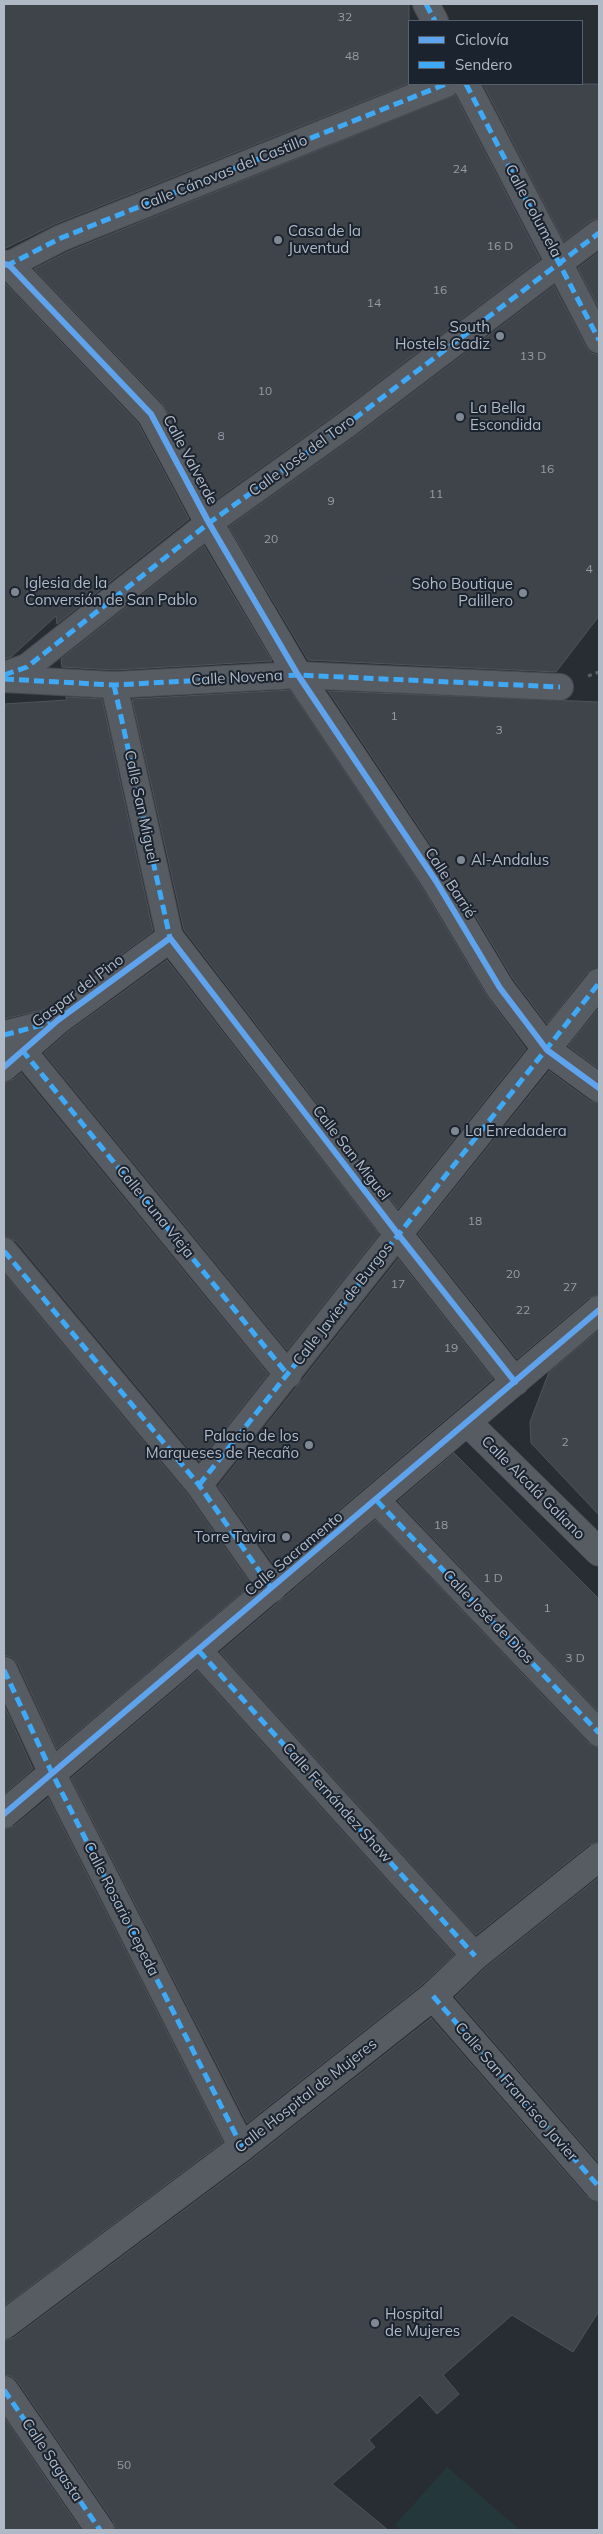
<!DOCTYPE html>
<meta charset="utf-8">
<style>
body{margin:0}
#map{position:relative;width:603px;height:2534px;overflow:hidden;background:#282d34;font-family:Mulish,sans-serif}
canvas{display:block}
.frame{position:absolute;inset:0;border:5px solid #b0b9c6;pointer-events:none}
.legend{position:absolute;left:408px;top:20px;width:175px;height:65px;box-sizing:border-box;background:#1b232f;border:1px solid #575f6b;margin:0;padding:6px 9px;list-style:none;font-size:15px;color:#b0b9c6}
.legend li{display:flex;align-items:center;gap:10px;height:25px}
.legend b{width:25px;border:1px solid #575f6b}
</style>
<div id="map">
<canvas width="603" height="2534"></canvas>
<div class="frame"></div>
<ul class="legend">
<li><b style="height:6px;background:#60a3ed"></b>Ciclovía</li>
<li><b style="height:6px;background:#3fa9f5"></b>Sendero</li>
</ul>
</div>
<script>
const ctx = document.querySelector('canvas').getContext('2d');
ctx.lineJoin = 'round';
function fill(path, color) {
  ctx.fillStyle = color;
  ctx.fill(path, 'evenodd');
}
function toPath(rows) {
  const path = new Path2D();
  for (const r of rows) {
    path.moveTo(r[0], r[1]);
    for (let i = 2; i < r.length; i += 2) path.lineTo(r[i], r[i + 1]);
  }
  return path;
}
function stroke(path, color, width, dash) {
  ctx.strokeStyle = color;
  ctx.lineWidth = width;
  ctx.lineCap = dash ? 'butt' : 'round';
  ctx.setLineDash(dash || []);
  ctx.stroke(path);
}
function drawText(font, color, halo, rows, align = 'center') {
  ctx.font = font + ' Mulish,sans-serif';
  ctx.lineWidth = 4;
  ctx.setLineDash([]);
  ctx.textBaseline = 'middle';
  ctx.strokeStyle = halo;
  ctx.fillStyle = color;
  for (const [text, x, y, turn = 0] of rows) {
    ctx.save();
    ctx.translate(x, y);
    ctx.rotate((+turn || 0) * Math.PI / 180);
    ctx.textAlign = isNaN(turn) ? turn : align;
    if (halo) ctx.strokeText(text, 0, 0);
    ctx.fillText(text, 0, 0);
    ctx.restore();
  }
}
fill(toPath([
 [447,2467,520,2530,402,2530,395,2525]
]), '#24373a');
const building = toPath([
 [4,4,409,4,409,83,55,224,4,249,4,4],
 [483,84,599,84,599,218,590,221,564,241,483,84],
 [455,95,540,259,337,413,215,500,162,403,34,269,67,252,455,95],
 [599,252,599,308,578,268,599,252],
 [4,282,138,423,189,519,57,624,56,616,11,657,4,659,4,282],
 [554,286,586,347,591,353,599,355,599,616,556,672,308,660,229,527,355,437,554,286],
 [204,546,272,661,114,670,62,667,61,659,204,546],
 [290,690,423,889,487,996,526,1049,398,1209,184,930,132,699,290,690],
 [328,691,599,702,599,968,587,973,547,1024,513,979,449,872,328,691],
 [66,697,102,699,153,931,47,1009,4,1019,4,704,67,700,66,697],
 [167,960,379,1234,287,1350,44,1053,68,1032,167,960],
 [599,1008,599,1069,568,1046,599,1008],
 [549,1071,590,1101,599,1103,599,1295,589,1298,517,1359,418,1234,549,1071],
 [21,1073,268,1374,199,1461,16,1241,4,1236,4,1082,14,1079,21,1073],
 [398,1259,493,1379,274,1565,218,1486,398,1259],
 [4,1274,187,1494,251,1585,57,1749,18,1664,12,1657,4,1655,4,1274],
 [599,1330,599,1515,531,1443,530,1422,549,1372,599,1330],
 [454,1453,599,1599,599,1712,398,1501,454,1453],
 [375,1520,588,1743,599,1748,599,1842,589,1845,476,1935,220,1652,375,1520],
 [197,1671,454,1955,423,1984,247,2123,71,1778,197,1671],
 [4,1705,33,1769,4,1794,4,1705],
 [48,1798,223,2142,4,2306,4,1829,14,1826,48,1798],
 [599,1877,599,2163,455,1997,485,1968,599,1877],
 [431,2018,587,2197,599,2202,599,2311,573,2352,512,2315,443,2375,459,2394,437,2414,420,2395,369,2440,375,2447,332,2484,388,2530,115,2530,113,2521,17,2381,11,2376,4,2375,4,2340,13,2338,251,2160,431,2018],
 [4,2417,81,2530,4,2530,4,2417]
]);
fill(building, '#3e444a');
stroke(building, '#4f545c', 1);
const pedestrian = toPath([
 [426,4,435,21],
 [466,84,599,340],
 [9,265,61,238,446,84],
 [4,675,27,667,209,523,346,425,599,233],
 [4,679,114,685,298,675,560,687],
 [114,685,170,938],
 [22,1050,288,1375],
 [4,1251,199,1485,272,1589],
 [199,1485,398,1234],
 [377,1501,599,1733],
 [199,1651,475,1956],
 [4,1670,52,1773,242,2147]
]);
const minor = toPath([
 [4,264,9,265,151,414,209,523,298,675,436,881,500,988,547,1050,599,1088],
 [4,1035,48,1024],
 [4,1067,58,1020,170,938,398,1234,515,1382],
 [398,1234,599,983],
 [468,1423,599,1552],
 [4,1814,599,1310],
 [433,1996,599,2187],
 [4,2325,242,2147,433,1996,475,1956,599,1857],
 [4,2390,100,2530]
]);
stroke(pedestrian, '#46494f', 28);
stroke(minor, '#46494f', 29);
stroke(toPath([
 [588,676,599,672]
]), '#5a6066', 3, [4, 4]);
stroke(pedestrian, '#575b62', 26);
stroke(minor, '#575b62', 28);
stroke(toPath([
 [426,4,435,21],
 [466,84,599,340],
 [6,266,61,238,446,84],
 [4,675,27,667,209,523,346,425,599,233],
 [4,679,114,685,298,675,560,687],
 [114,685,170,938,173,942],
 [4,1035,50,1023],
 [22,1050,288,1375],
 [4,1251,199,1485,272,1589],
 [199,1485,599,983],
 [377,1501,599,1733],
 [199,1651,475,1956],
 [4,1670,52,1773,242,2147],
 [433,1996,599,2187],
 [4,2390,100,2530]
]), '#3fa9f5', 5, [10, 5]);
stroke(toPath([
 [4,264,9,265,151,414,209,523,298,675,436,881,500,988,547,1050,599,1088],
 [4,1067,58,1020,170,938,398,1234,515,1382],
 [4,1814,599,1310]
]), '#60a3ed', 6);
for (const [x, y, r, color] of [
 [278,240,5,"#808893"],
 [500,336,5,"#808893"],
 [460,417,5,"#808893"],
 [15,592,5,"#808893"],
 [523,593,5,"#808893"],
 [461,860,5,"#808893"],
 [455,1131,5,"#808893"],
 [309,1445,5,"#808893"],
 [286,1537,5,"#808893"],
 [375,2323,5,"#808893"]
]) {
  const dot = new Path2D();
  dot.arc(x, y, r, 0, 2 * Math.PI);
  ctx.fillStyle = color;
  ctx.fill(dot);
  stroke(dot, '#1b232f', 2);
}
drawText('12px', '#949ca7', null, [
 ["32",345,17],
 ["48",352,56],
 ["24",460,169],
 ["16 D",500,246],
 ["16",440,290],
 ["14",374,303],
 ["13 D",533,356],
 ["10",265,391],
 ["8",221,436],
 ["16",547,469],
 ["11",436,494],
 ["9",331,501],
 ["20",271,539],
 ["4",589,569],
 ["1",394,716],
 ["3",499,730],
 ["18",475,1221],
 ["20",513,1274],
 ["17",398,1284],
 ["27",570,1287],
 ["22",523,1310],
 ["19",451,1348],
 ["2",565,1442],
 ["18",441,1525],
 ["1 D",493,1578],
 ["1",547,1608],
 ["3 D",575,1658],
 ["50",124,2465]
]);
drawText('15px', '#b0b9c6', '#1b232f', [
 ["Calle Cánovas del Castillo",224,173,-22],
 ["Calle Columela",533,211,62],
 ["Calle José del Toro",302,456,-36],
 ["Calle Valverde",190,460,62],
 ["Calle Novena",237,678,-3],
 ["Calle San Miguel",141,807,78],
 ["Calle Barrié",450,883,57],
 ["Gaspar del Pino",78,991,-37],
 ["Calle San Miguel",351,1153,52],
 ["Calle Cuna Vieja",155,1212,51],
 ["Calle Javier de Burgos",343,1304,-52],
 ["Calle Alcalá Galiano",533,1488,45],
 ["Calle Sacramento",294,1554,-40],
 ["Calle José de Dios",488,1617,46],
 ["Calle Fernández Shaw",337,1803,48],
 ["Calle Rosario Cepeda",121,1909,63],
 ["Calle San Francisco Javier",516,2092,49],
 ["Calle Hospital de Mujeres",306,2096,-38],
 ["Calle Sagasta",52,2460,56]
]);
drawText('15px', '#b0b9c6', '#1b232f', [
 ["Casa de la",288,231],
 ["Juventud",288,248],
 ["South",490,327,"right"],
 ["Hostels Cadiz",490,344,"right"],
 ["La Bella",470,408],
 ["Escondida",470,425],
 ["Iglesia de la",25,583],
 ["Conversión de San Pablo",25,600],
 ["Soho Boutique",513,584,"right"],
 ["Palillero",513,601,"right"],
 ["Al-Andalus",471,860],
 ["La Enredadera",465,1131],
 ["Palacio de los",299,1436,"right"],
 ["Marqueses de Recaño",299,1453,"right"],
 ["Torre Tavira",276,1537,"right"],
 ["Hospital",385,2314],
 ["de Mujeres",385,2331]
], 'left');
</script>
